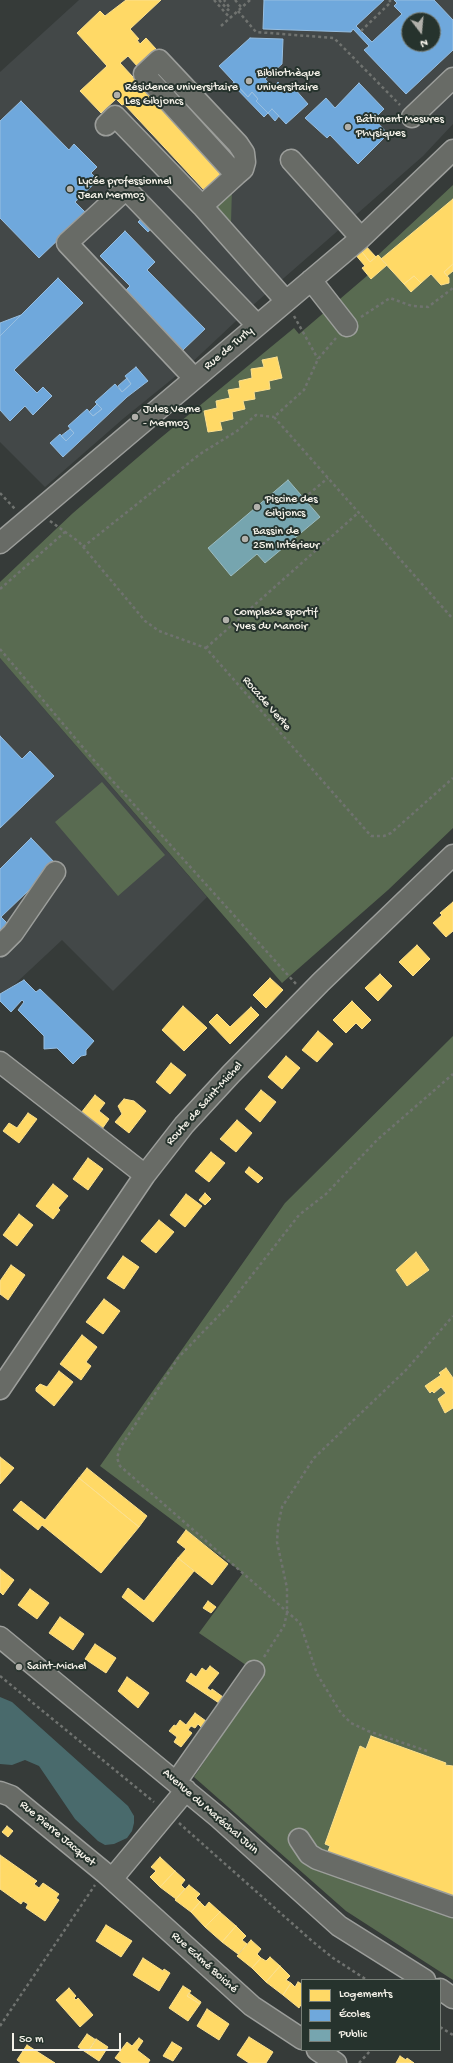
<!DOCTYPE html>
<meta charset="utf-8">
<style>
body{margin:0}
#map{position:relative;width:453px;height:2063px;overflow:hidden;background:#363b39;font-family:"Gochi Hand",sans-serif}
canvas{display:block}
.legend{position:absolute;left:301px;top:1979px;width:140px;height:72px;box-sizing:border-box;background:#26332d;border:1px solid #787f78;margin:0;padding:5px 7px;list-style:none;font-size:12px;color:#f4f1e8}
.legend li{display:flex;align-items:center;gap:8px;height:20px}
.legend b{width:20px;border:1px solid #787f78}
.north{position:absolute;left:401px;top:12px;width:40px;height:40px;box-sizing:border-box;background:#26332d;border:1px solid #787f78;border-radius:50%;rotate:164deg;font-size:11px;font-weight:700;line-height:16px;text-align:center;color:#f4f1e8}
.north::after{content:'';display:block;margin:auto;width:14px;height:18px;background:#b2b1ab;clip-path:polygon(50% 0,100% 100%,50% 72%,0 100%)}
.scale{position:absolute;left:12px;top:2033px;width:109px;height:18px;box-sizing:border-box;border:2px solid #f4f1e8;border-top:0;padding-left:5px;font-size:12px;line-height:14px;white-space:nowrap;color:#f4f1e8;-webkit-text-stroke:3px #26332d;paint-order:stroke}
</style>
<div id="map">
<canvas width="453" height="2063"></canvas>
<ul class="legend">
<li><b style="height:11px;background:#ffd966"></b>Logements</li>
<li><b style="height:11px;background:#6fa8dc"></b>Écoles</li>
<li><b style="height:11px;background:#76a5af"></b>Public</li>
</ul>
<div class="north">N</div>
<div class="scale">50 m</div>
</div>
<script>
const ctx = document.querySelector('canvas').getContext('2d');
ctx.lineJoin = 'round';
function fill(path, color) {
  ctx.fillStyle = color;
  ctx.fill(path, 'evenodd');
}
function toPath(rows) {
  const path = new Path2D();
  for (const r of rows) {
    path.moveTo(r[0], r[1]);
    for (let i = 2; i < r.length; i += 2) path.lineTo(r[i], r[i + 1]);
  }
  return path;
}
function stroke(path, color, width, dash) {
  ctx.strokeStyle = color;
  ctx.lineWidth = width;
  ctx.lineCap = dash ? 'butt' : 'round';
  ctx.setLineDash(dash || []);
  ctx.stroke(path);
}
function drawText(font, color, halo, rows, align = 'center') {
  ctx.font = font + ' "Gochi Hand",sans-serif';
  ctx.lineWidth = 4;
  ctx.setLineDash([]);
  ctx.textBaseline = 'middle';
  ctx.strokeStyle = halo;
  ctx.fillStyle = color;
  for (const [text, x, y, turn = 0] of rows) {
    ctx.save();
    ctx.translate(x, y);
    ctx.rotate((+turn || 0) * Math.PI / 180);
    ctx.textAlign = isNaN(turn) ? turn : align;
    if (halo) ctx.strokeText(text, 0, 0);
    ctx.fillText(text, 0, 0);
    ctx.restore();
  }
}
fill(toPath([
 [79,0,453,0,453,124,423,156,252,306,187,367,124,418,45,487,0,442,0,72],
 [409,20,433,20,433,44,409,44],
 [0,658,207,897,113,991,62,940,0,998]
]), '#434848');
fill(toPath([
 [453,185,453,828,388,890,282,983,0,658,0,582,73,513,158,440,294,328,299,334,368,275,378,255],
 [232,187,231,223,229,225,214,206],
 [102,782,165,855,118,896,55,822],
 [453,1036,453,1980,346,1911,194,1777,262,1676,199,1633,243,1573,100,1466,285,1203]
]), '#596b51');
fill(toPath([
 [0,1697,12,1702,128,1806,134,1816,134,1823,132,1831,127,1838,114,1844,105,1845,98,1841,75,1819,39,1766,25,1760,12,1765,0,1764]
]), '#496a6c');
const homes = toPath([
 [126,0,161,0,130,29,139,39,137,40,140,44,146,38,156,49,138,67,128,56,120,63,223,174,205,191,124,104,122,105,116,99,101,113,80,91,107,66,77,33,100,11,105,16,126,0],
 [453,199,453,264,444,272,449,278,449,283,441,285,431,274,421,283,414,276,404,284,381,259,453,199],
 [364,244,376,257,370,262,359,248,364,244],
 [359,248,370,262,378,255,387,265,371,279,362,268,365,266,354,253,359,248],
 [453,264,453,271,447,276,444,272,453,264],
 [414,276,421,283,411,292,404,284,414,276],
 [277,357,282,378,269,381,270,389,254,392,255,399,243,401,245,409,232,412,233,419,220,422,222,430,208,432,204,411,217,408,216,401,230,398,228,390,240,388,239,381,252,378,251,369,264,367,262,360,277,357],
 [453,902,453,931,446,937,433,923,442,915,440,913,453,902],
 [417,945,430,959,413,976,399,962,417,945],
 [380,974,392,986,378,1001,365,988,380,974],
 [270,978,283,990,266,1008,253,995,270,978],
 [352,1001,371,1020,362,1029,356,1023,346,1033,333,1020,352,1001],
 [183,1006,207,1028,184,1051,162,1030,183,1006],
 [251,1007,259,1015,230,1044,209,1022,217,1014,230,1027,251,1007],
 [318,1031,333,1044,317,1062,302,1050,318,1031],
 [286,1056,300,1068,282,1089,268,1077,286,1056],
 [171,1063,186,1075,170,1094,156,1082,171,1063],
 [261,1090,276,1102,260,1122,245,1109,261,1090],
 [95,1095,105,1103,99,1111,109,1119,102,1129,81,1113,95,1095],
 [124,1099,134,1101,146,1111,129,1133,115,1122,122,1114,118,1106,124,1099],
 [28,1113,37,1119,19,1143,3,1131,9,1123,17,1128,28,1113],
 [237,1120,252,1133,236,1152,220,1139,237,1120],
 [211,1152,225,1163,209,1182,195,1171,211,1152],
 [88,1158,103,1169,88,1190,73,1179,88,1158],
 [249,1167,263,1178,258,1183,245,1172,249,1167],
 [53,1184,68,1196,58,1208,60,1210,53,1219,36,1206,53,1184],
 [205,1193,211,1199,205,1205,199,1200,205,1193],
 [186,1194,202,1206,185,1227,170,1215,186,1194],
 [19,1214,33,1225,17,1246,3,1235,19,1214],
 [159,1220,174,1232,156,1253,141,1241,159,1220],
 [416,1252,429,1270,407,1286,396,1270,416,1252],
 [123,1256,139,1267,124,1289,107,1278,123,1256],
 [11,1265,25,1275,8,1300,0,1294,0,1281,11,1265],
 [104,1299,120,1311,103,1334,86,1322,104,1299],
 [82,1335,97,1347,86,1362,91,1366,81,1380,60,1364,82,1335],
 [446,1368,453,1378,453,1408,445,1413,438,1399,446,1393,441,1387,434,1393,432,1391,430,1393,425,1386,441,1375,439,1373,446,1368],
 [59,1371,73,1382,54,1406,36,1391,36,1388,40,1384,47,1387,59,1371],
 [0,1457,14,1468,0,1484,0,1457],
 [87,1468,147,1516,139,1527,79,1478,87,1468],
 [79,1478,139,1527,101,1573,42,1525,38,1530,13,1510,21,1501,45,1520,79,1478],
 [186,1530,228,1564,212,1585,178,1558,186,1549,177,1542,186,1530],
 [178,1558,194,1571,153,1622,122,1597,128,1588,144,1601,178,1558],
 [0,1569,14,1580,3,1595,0,1592,0,1569],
 [30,1589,49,1603,37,1619,18,1605,30,1589],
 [208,1601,216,1607,211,1613,203,1608,208,1601],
 [60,1617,84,1634,73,1650,49,1633,60,1617],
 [95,1644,116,1658,106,1673,85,1659,95,1644],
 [210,1666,219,1673,207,1688,211,1691,212,1689,223,1697,219,1703,186,1681,191,1673,196,1677,202,1668,206,1671,210,1666],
 [127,1677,149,1693,138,1708,118,1691,127,1677],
 [195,1713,206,1721,202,1728,198,1724,195,1728,191,1726,188,1730,192,1733,181,1747,174,1742,177,1737,169,1731,174,1725,176,1726,180,1720,186,1725,195,1713],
 [371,1736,446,1763,445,1765,453,1766,453,1903,326,1857,330,1846,325,1844,360,1746,366,1749,371,1736],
 [7,1826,13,1831,8,1837,2,1832,7,1826],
 [0,1855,37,1881,34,1884,39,1888,43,1883,59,1894,56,1898,59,1900,45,1921,26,1908,28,1904,23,1901,21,1904,0,1889,0,1855],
 [160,1857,175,1871,160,1887,150,1877,156,1871,151,1867,160,1857],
 [175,1871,185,1880,181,1885,185,1889,176,1899,160,1887,175,1871],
 [189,1885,200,1894,196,1898,200,1902,191,1912,175,1900,189,1885],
 [200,1902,205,1907,209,1902,220,1912,205,1927,191,1912,200,1902],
 [220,1912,236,1926,222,1942,205,1927,220,1912],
 [106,1925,132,1941,121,1957,96,1941,106,1925],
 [236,1926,246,1936,242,1940,247,1944,238,1954,222,1942,236,1926],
 [251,1940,261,1949,257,1954,261,1958,252,1968,237,1956,251,1940],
 [270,1957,280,1966,266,1982,252,1968,261,1958,266,1961,270,1957],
 [143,1958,163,1971,164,1969,170,1973,159,1991,133,1975,143,1958],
 [280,1966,290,1976,286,1980,291,1983,283,1995,266,1982,280,1966],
 [298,1982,302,1984,302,2003,299,2008,283,1995,291,1983,295,1987,298,1982],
 [183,1986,191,1991,187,1996,200,2004,188,2021,169,2008,183,1986],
 [69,1988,76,1996,74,1998,76,2000,78,1998,93,2015,80,2027,56,2000,69,1988],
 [189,1993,201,2002,200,2004,187,1996,189,1993],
 [207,2009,229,2024,219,2040,197,2026,207,2009],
 [87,2034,96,2040,87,2053,78,2047,87,2034],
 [249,2037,273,2052,266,2063,249,2063,237,2055,249,2037],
 [139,2038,143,2041,137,2050,150,2060,148,2063,122,2063,115,2058,127,2042,132,2046,139,2038],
 [96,2039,108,2047,99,2061,87,2053,96,2039],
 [172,2042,182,2048,173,2061,163,2056,172,2042],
 [27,2045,55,2063,21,2063,17,2060,27,2045],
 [400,2056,406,2060,407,2058,414,2063,396,2063,400,2056]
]);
fill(homes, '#ffd966');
stroke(homes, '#fce08d', 1);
const schools = toPath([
 [264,0,384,0,356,26,372,42,402,14,394,6,397,3,394,0,434,0,453,20,453,50,406,94,364,50,369,46,353,29,351,32,263,29,264,0],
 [409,20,433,20,433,44,409,44,409,20],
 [250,38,283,39,282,64,265,79,273,88,278,82,289,93,294,88,308,104,286,124,272,109,268,113,256,101,258,99,252,92,248,97,219,66,250,38],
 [234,82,248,97,252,92,258,99,256,101,268,113,264,117,232,84,234,82],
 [359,83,384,109,374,119,388,134,358,164,330,135,327,138,305,118,326,98,335,108,359,83],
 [21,101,69,150,74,144,97,167,91,173,98,180,75,202,86,213,39,258,0,218,0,121,21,101],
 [272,109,279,116,275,121,268,113,272,109],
 [143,217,152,227,148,232,138,222,143,217],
 [125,231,155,262,147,270,205,329,183,350,125,291,130,286,100,256,125,231],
 [58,278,83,303,14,370,37,393,43,387,52,396,33,415,25,406,10,421,0,410,0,336,58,278],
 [21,315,0,336,0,323,21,315],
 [136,367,148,381,127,397,63,457,50,443,60,434,66,441,74,433,68,426,87,409,93,416,102,409,95,402,115,384,122,392,131,384,125,376,136,367],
 [127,378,131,384,122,392,118,386,127,378],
 [97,404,102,409,93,416,89,412,97,404],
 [70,429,74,433,66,441,61,436,70,429],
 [0,736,22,759,30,751,54,776,0,828,0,736],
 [31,838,56,864,1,917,11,927,0,938,0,869,31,838],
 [24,980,36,992,40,989,94,1041,86,1050,86,1055,81,1056,73,1064,57,1048,44,1049,44,1036,18,1010,24,1002,22,1000,11,1012,0,1001,0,994,24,980]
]);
fill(schools, '#6fa8dc');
stroke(schools, '#97bee0', 1);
const public = toPath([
 [288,480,320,517,265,563,257,554,231,576,208,548,288,480]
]);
fill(public, '#76a5af');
stroke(public, '#9cbcc0', 1);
const minor = toPath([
 [412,117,453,78],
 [106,125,115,116,202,206,286,301],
 [291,160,361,238],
 [202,206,236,175,144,74,159,60,238,144,244,153,245,162,243,169,236,175],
 [311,280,347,326],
 [194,378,67,243,126,189,257,325],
 [0,543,361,238,453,150],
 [0,946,13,933,55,872],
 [0,1062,145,1175],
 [0,1389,145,1175,184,1125,231,1074,321,982,453,855],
 [0,1637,219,1818,339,1926,425,1980],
 [176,1782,254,1671],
 [0,1792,11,1796,105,1873,252,2006,302,2039],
 [299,1839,309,1854,317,1859,453,1907],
 [112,1879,186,1790],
 [440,1989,453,1998],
 [317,2050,336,2063]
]);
stroke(minor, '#9c9e9b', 23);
stroke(toPath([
 [214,0,230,18],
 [219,0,228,10,230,8,224,0],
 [235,0,242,8],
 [238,11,256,32,334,38,400,105],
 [221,26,250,0],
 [361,31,391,2,389,0],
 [294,316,318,359],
 [361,317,390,298,412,306,428,307,453,288],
 [336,338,318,359,304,390,274,417,453,619],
 [0,493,15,509],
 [304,498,328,478],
 [50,521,79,542,145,621,159,631,206,648,371,836,384,836,391,833,453,778],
 [83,547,200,454,237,431,256,415,274,417],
 [0,589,65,532],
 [206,648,358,513],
 [0,649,91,757,296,984],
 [264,1657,284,1626,287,1613,287,1588,277,1542,278,1526,282,1507,314,1458,406,1370,453,1316],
 [0,1676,154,1802],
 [427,1751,368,1731,351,1723,341,1713,317,1674,300,1623,120,1466,117,1458,120,1448,178,1358,227,1307,299,1215,326,1194,377,1140,453,1074],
 [179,1823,312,1941,333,1958,367,1980],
 [0,2026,95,1885],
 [440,2027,453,2035],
 [359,2063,371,2050]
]), '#707370', 2.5, [3, 3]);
stroke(minor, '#686b66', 20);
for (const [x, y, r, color] of [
 [249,81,4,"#b2b1ab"],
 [117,95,4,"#b2b1ab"],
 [348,127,4,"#b2b1ab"],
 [70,189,4,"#b2b1ab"],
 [135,417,4,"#b2b1ab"],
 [257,507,4,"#b2b1ab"],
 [245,539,4,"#b2b1ab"],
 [226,620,4,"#b2b1ab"],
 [19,1667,4,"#b2b1ab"]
]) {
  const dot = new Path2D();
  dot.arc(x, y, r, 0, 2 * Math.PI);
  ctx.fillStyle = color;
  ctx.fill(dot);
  stroke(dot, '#26332d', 1.5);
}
drawText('12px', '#f4f1e8', '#26332d', [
 ["Bibliothèque",257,74],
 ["universitaire",257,88],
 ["Résidence universitaire",125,88],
 ["Les Gibjoncs",125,102],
 ["Bâtiment Mesures",356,120],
 ["Physiques",356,134],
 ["Lycée professionnel",78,182],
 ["Jean Mermoz",78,196],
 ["Jules Verne",143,410],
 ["- Mermoz",143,424],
 ["Piscine des",265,500],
 ["Gibjoncs",265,514],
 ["Bassin de",253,532],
 ["25m Intérieur",253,546],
 ["Complexe sportif",234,613],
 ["Yves du Manoir",234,627],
 ["Saint-Michel",27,1667]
], 'left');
drawText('12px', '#f4f1e8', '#26332d', [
 ["Rue de Turly",229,349,-40],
 ["Rocade Verte",266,704,49],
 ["Route de Saint-Michel",205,1104,-48],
 ["Avenue du Maréchal Juin",210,1812,41],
 ["Rue Pierre Jacquet",57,1834,40],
 ["Rue Edmé Boiché",204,1963,42]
]);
</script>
